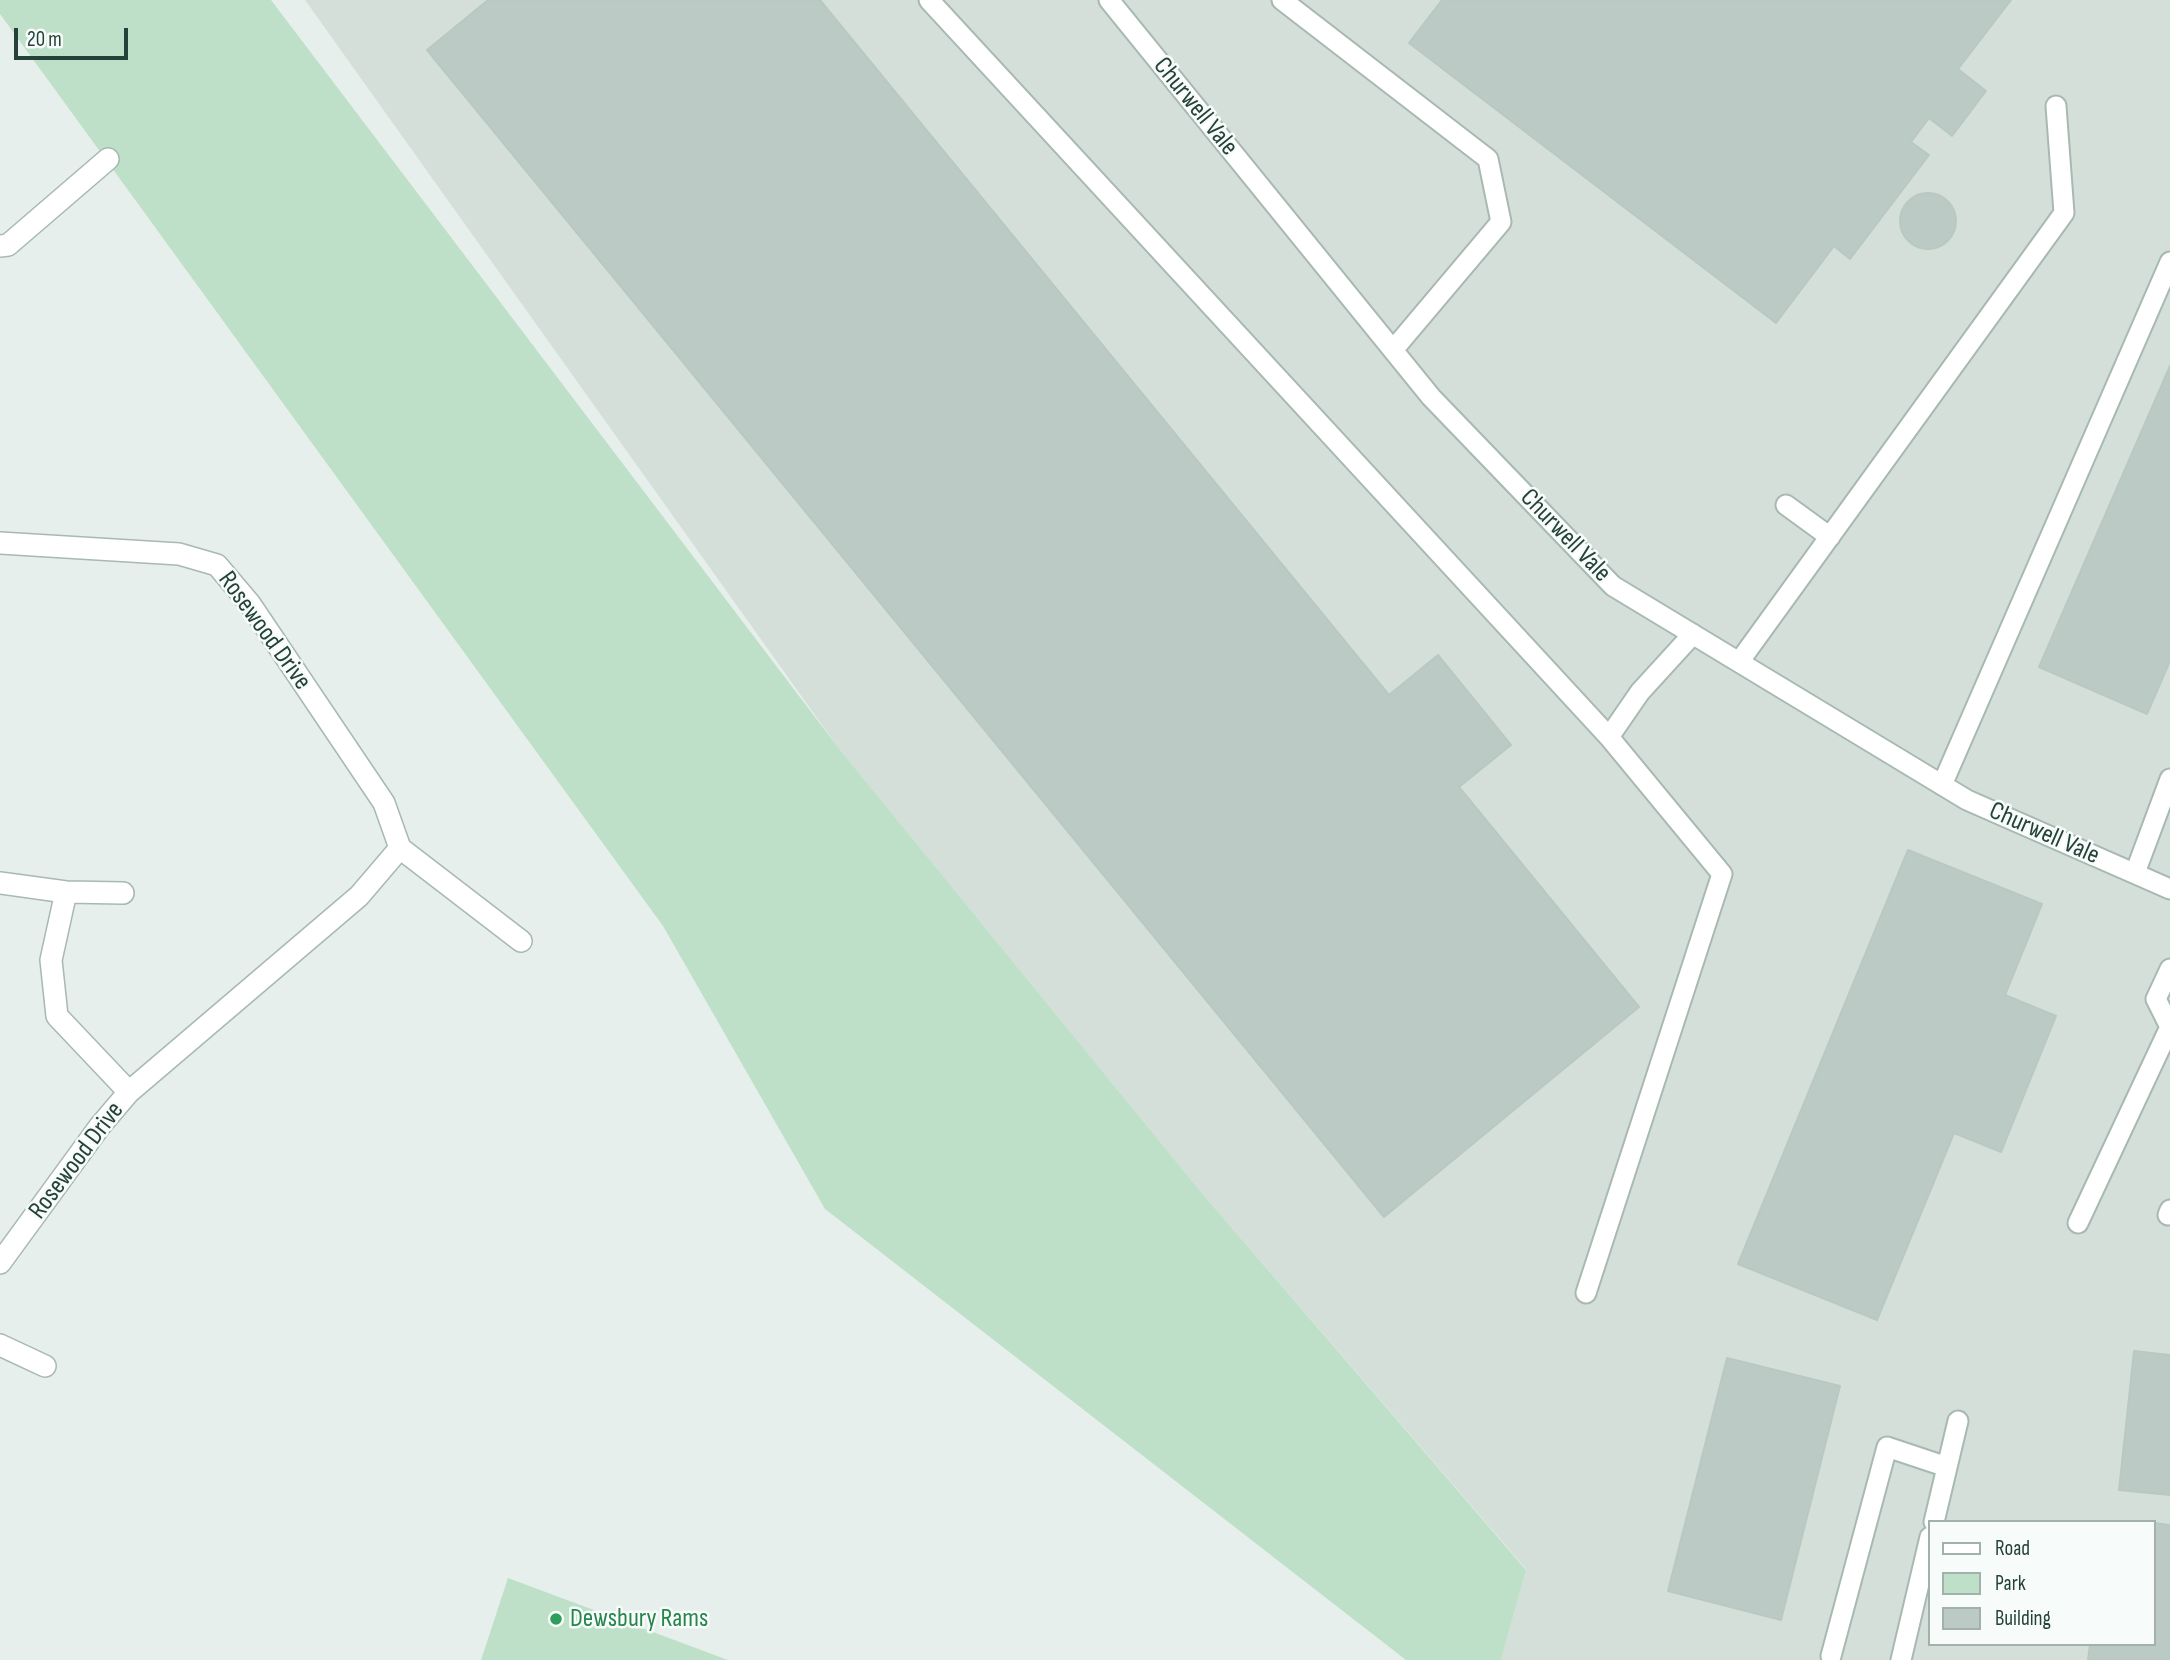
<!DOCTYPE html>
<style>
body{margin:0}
#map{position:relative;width:2170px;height:1660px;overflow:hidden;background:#e6efeb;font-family:"Sofia Sans Condensed",sans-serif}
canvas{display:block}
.legend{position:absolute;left:1928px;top:1520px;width:228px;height:126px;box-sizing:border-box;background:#f7fbf9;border:2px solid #a3b1ad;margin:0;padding:9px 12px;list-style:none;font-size:21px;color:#24423a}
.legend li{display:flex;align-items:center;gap:14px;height:35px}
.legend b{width:35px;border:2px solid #a3b1ad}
.scale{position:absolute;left:14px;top:28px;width:114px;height:32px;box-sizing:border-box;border:4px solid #24423a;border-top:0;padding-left:9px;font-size:21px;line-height:24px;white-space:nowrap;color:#24423a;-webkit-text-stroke:5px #f7fbf9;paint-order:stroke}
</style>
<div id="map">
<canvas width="2170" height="1660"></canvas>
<ul class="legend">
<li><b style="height:9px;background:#fff"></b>Road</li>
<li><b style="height:19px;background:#bfe0c8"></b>Park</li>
<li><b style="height:19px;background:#bbcac4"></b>Building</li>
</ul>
<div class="scale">20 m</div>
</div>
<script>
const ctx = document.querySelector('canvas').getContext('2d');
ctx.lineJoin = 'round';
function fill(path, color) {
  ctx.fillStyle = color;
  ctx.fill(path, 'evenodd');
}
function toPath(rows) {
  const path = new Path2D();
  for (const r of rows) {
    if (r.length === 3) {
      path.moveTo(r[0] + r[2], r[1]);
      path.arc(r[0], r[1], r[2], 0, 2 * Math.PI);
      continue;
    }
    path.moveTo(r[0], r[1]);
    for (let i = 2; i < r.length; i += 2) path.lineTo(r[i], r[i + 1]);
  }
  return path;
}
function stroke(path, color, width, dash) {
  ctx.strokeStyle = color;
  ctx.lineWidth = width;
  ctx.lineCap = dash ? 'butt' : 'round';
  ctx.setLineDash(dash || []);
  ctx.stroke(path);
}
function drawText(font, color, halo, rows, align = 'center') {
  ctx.font = font + ' "Sofia Sans Condensed",sans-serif';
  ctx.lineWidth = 5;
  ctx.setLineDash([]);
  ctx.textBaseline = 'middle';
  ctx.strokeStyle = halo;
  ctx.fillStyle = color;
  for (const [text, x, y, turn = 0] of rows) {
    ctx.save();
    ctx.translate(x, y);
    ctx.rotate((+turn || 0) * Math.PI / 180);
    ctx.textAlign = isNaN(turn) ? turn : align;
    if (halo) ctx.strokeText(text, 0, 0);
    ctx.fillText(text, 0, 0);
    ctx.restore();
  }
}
fill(toPath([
 [305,0,2170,0,2170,1660,1501,1660,1526,1569,1201,1192,837,746],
 [1930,1522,2154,1522,2154,1644,1930,1644]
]), '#d4dfda');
fill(toPath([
 [0,0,271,0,837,746,1201,1192,1526,1570,1501,1660,1406,1660,825,1209,663,926,0,14],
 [508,1578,728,1660,481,1660]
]), '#bfe0c8');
const building = toPath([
 [488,0,820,0,1389,695,1438,655,1511,745,1459,787,1639,1007,1384,1217,427,50,488,0],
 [1442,0,2011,0,1958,69,1986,91,1952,136,1929,118,1911,142,1929,155,1850,259,1834,246,1776,323,1409,43,1442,0],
 [1928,221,28],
 [2170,366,2170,661,2147,714,2039,667,2170,366],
 [1908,850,2042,904,2005,995,2056,1016,2001,1152,1954,1133,1877,1320,1738,1264,1908,850],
 [2134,1351,2170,1355,2170,1495,2119,1490,2134,1351],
 [1727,1358,1840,1386,1781,1620,1668,1591,1727,1358],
 [2154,1523,2170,1525,2170,1660,2088,1660,2090,1644,2154,1644,2154,1523]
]);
fill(building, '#bbcac4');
stroke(building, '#b8c9c2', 2);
const service = toPath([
 [929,0,1609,737],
 [1109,0,1431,397,1613,586,1967,800,2170,889],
 [1282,0,1488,159,1501,222,1393,350],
 [1786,505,1830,537],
 [1739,662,2064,213,2056,106],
 [1942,785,2170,262],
 [2135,873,2170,779],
 [2168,1215,2170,1210],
 [2078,1223,2170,1027,2156,999,2170,969],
 [1586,1293,1722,874,1609,737,1640,692,1693,634],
 [1934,1522,1958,1421],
 [1831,1656,1887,1447,1947,1467],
 [1901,1660,1930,1537]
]);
const minor = toPath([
 [0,246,8,245,108,159],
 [0,543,179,554,217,565,250,604,384,803,400,848,359,896,129,1092,100,1126,0,1263],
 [400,848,521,941],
 [0,883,66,892,123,893],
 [66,892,51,960,57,1016,129,1092],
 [0,1345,45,1366]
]);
stroke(service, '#a8b8b2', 23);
stroke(minor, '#a8b8b2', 24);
stroke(service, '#fff', 19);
stroke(minor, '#fff', 21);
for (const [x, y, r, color] of [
 [556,1619,7,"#2e9e5b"]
]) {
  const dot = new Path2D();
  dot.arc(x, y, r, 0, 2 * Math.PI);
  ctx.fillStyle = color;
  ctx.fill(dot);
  stroke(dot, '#f7fbf9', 2.5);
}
drawText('26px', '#24423a', '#f7fbf9', [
 ["Churwell Vale",1195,107,51],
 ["Churwell Vale",1565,536,46],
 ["Rosewood Drive",264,631,54],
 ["Churwell Vale",2044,834,24],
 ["Rosewood Drive",77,1161,-53]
]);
drawText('26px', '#27864d', '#f7fbf9', [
 ["Dewsbury Rams",570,1619]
], 'left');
</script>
